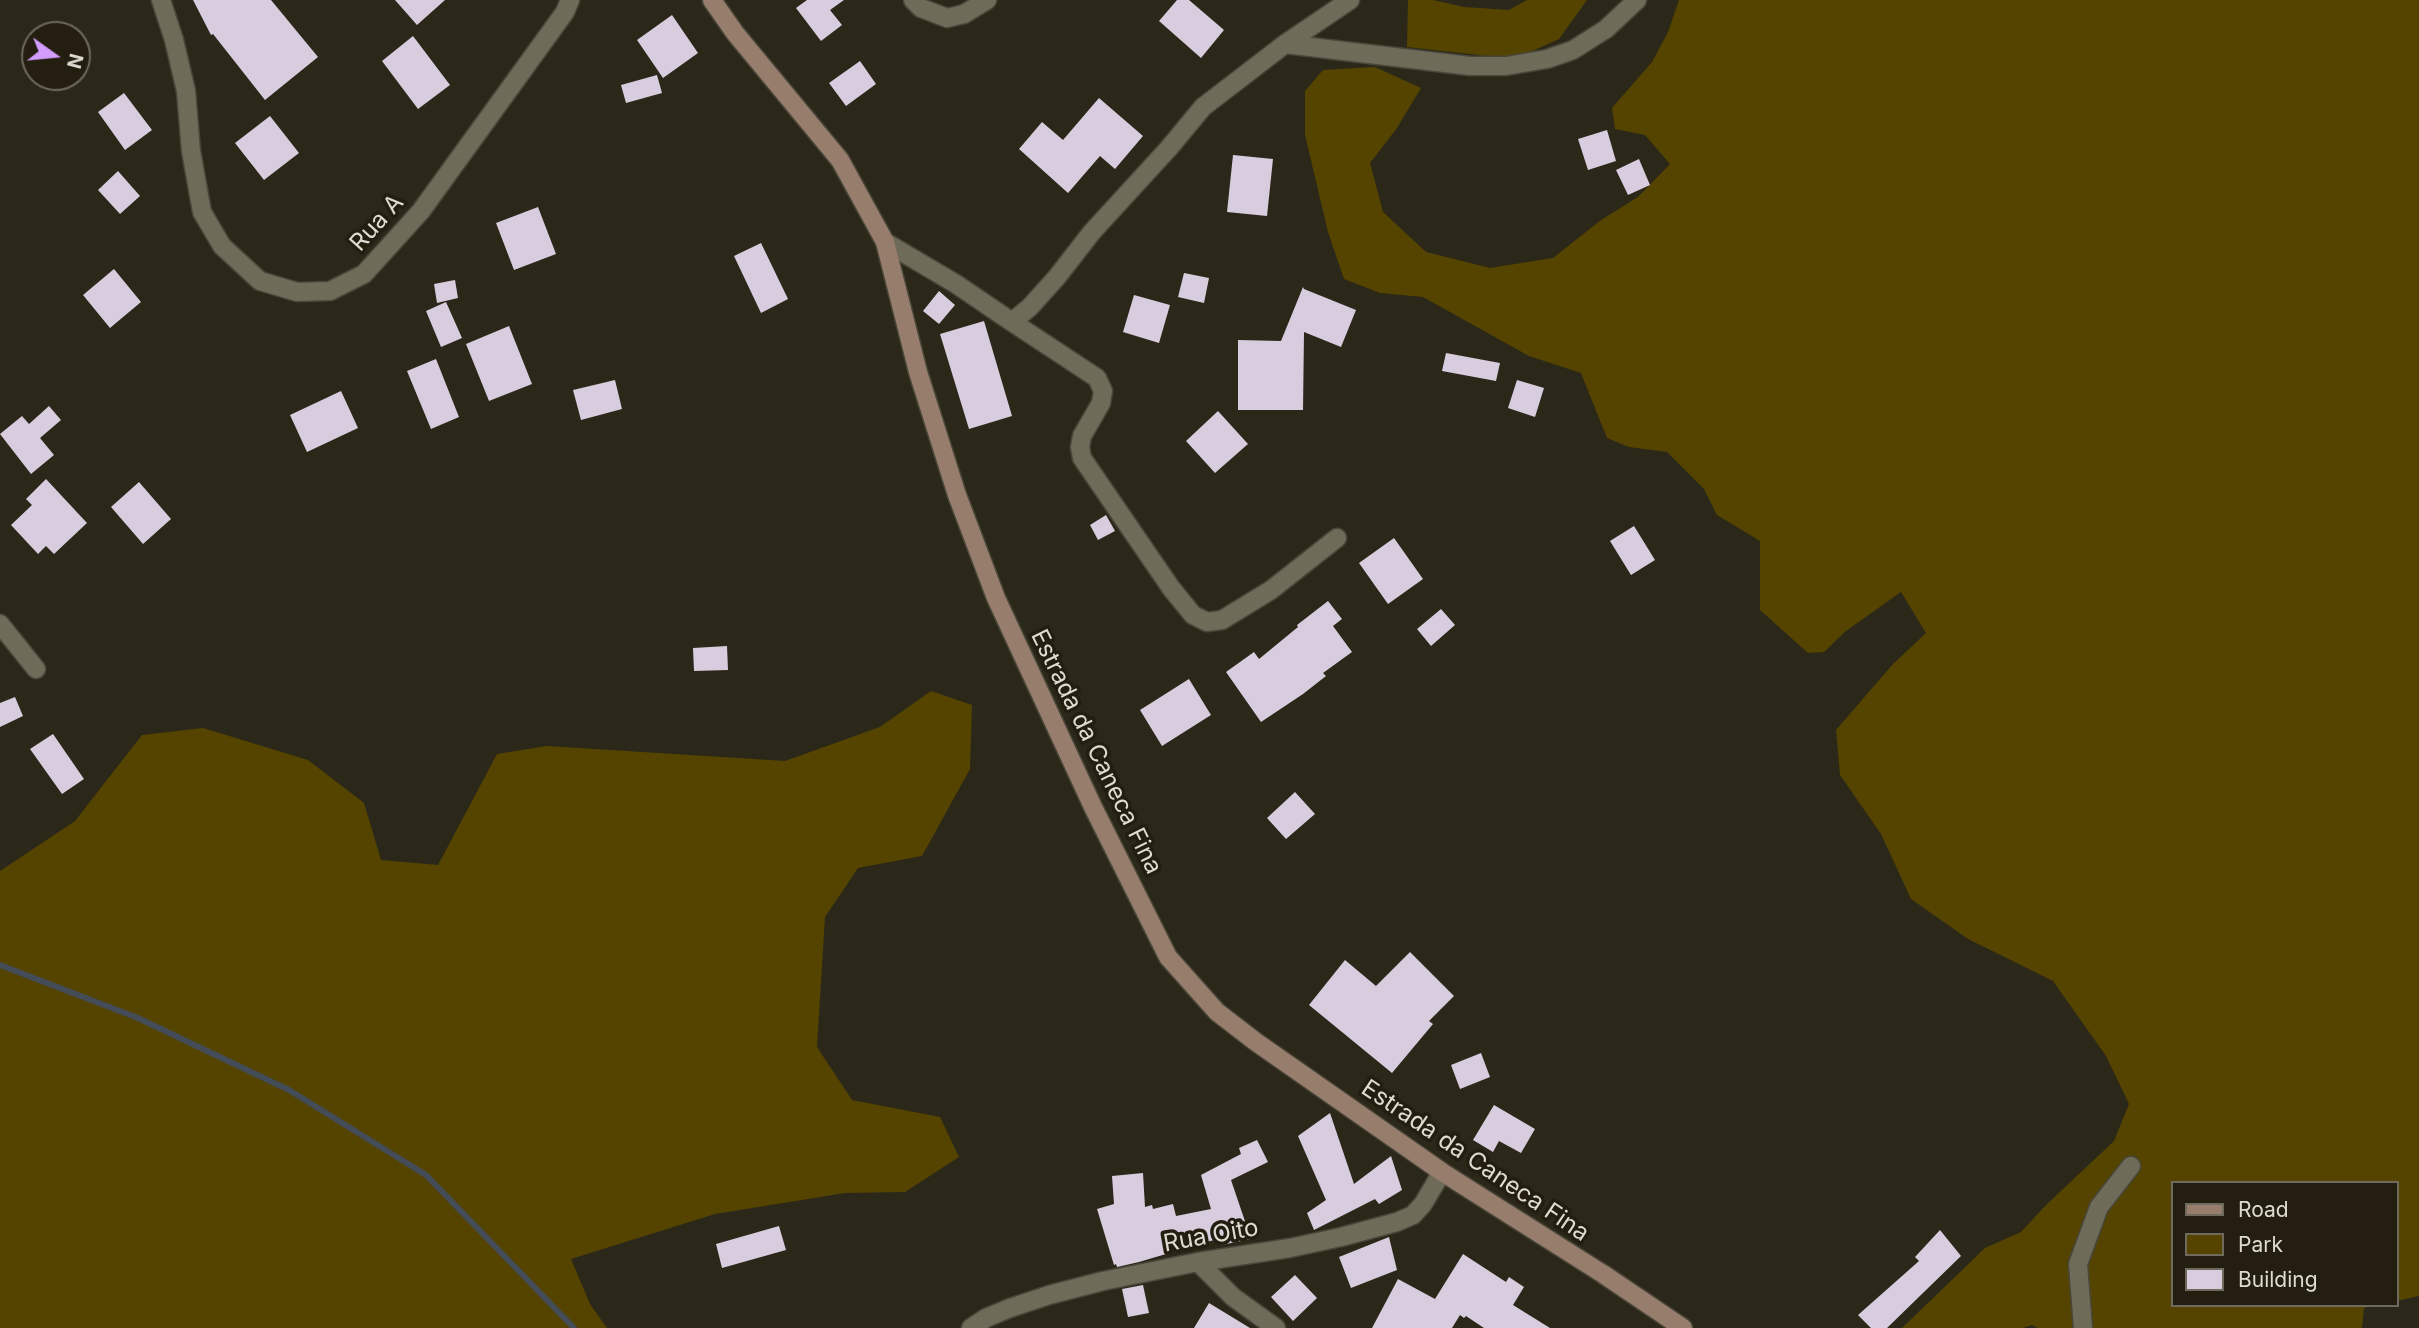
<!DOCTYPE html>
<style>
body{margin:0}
#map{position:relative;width:2419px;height:1328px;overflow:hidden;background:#2c2819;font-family:Inter,sans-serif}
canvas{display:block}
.legend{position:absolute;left:2171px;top:1181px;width:228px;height:126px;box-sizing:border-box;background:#231e10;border:2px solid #6e6a5e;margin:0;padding:9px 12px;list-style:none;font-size:21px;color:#dedbd2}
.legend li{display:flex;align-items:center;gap:14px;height:35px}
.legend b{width:35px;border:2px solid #6e6a5e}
.north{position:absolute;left:21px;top:21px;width:70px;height:70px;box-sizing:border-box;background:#231e10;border:2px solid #6e6a5e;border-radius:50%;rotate:105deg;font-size:19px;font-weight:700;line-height:28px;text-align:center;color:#dedbd2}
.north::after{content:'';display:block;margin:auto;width:24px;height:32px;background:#d29dfd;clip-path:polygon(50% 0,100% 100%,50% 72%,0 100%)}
</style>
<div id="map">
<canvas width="2419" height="1328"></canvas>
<ul class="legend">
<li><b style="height:9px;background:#977d6c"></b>Road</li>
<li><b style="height:19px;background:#544400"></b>Park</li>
<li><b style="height:19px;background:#d8cddf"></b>Building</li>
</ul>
<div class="north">N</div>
</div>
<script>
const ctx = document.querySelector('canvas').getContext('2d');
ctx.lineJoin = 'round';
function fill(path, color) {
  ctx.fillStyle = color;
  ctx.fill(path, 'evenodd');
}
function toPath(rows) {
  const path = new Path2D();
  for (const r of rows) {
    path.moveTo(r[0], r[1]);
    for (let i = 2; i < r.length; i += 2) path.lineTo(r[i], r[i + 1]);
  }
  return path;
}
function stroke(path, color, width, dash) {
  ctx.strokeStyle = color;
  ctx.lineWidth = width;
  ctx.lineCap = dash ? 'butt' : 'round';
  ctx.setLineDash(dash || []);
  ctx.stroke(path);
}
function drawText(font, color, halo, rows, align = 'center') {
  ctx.font = font + ' Inter,sans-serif';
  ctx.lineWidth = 7;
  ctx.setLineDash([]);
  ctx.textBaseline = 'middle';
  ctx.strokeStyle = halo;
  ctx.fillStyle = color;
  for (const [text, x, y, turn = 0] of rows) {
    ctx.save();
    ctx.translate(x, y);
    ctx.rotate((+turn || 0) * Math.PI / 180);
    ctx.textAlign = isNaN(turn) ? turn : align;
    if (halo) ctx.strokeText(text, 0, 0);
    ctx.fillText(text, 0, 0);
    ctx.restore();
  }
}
fill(toPath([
 [1408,0,1433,0,1464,7,1509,10,1527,0,1587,0,1559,39,1515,59,1407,47],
 [1679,0,2419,0,2419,1296,2396,1301,2396,1183,2172,1183,2172,1305,2375,1305,2364,1308,2362,1328,2038,1328,2032,1325,2023,1328,1902,1328,1985,1248,2021,1232,2045,1206,2114,1141,2129,1104,2106,1056,2053,981,1968,939,1911,899,1881,834,1840,775,1836,730,1893,664,1926,633,1901,592,1846,631,1824,652,1808,653,1760,610,1760,541,1717,515,1704,489,1667,452,1629,447,1607,438,1581,373,1529,356,1423,297,1380,293,1344,279,1328,232,1305,135,1305,91,1323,70,1375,67,1421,88,1397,128,1370,163,1383,212,1426,252,1490,268,1553,258,1601,220,1638,197,1670,164,1645,135,1615,129,1612,108,1652,62,1668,32],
 [931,691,972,705,970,769,922,856,858,868,825,917,817,1047,852,1100,940,1117,959,1157,905,1192,845,1193,715,1214,571,1259,590,1304,607,1328,0,1328,0,871,75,821,142,735,203,728,308,760,364,803,381,860,438,865,497,754,547,746,785,761,880,727]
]), '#544400');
stroke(toPath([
 [0,965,138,1018,289,1090,426,1175,574,1328]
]), '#434c57', 6);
fill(toPath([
 [193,0,271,0,318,57,265,100,213,34,211,35],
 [395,0,445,0,417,25],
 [807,0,844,0,830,10,842,25,821,41,796,8],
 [1177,0,1189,0,1224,30,1201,58,1159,21],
 [672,15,698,53,663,78,637,40],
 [413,36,450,85,418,109,382,61],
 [860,61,876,84,846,106,829,83],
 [657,75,662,93,626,103,621,85],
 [124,93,152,130,125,150,98,112],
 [1099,98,1143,136,1115,169,1100,156,1068,193,1019,149,1042,122,1063,140],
 [270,116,299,153,264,180,235,143],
 [1607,130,1616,161,1588,170,1578,139],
 [1233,155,1273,159,1267,216,1227,212],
 [1639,159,1650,185,1628,195,1616,170],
 [118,171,140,196,120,214,98,190],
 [538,207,556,254,514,270,496,223],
 [761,243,788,299,761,313,734,256],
 [114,269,141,302,110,328,83,295],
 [1184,273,1209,278,1204,303,1178,297],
 [455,280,458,298,437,303,434,284],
 [1303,287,1304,289,1356,310,1341,347,1304,332,1303,410,1238,410,1238,340,1281,341],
 [939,291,955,305,939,324,923,311],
 [1134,295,1170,305,1159,343,1123,332],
 [446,302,462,338,441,347,426,311],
 [984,321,1012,416,969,429,940,334],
 [509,326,532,384,489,401,466,344],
 [1446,353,1500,363,1496,381,1442,371],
 [436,359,459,417,431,429,407,371],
 [615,380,622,409,581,420,573,390],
 [1517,380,1544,388,1535,417,1508,408],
 [341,391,358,428,307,452,290,415],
 [49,406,61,420,40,438,54,455,31,474,0,434,22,416,29,424],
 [1218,411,1248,444,1215,473,1186,441],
 [46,479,87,523,54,554,46,546,38,554,11,525,32,505,26,499],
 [139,482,171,519,143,544,111,507],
 [1106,515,1115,531,1098,540,1090,525],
 [1634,526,1655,560,1631,575,1610,541],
 [1394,538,1423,579,1388,604,1359,563],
 [1328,601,1342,619,1333,626,1352,652,1323,673,1326,676,1303,694,1261,722,1226,672,1254,652,1259,659,1298,627,1297,625],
 [1441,609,1455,625,1431,646,1417,629],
 [727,646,728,670,694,671,693,648],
 [1189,679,1211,715,1162,746,1140,710],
 [15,697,23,716,0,727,0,703],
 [53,734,84,779,62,794,30,749],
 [1295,792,1315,814,1286,839,1267,818],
 [1410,952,1454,996,1429,1021,1433,1024,1392,1073,1309,1005,1345,960,1376,986],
 [1481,1053,1490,1077,1460,1089,1451,1065],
 [1494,1105,1535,1129,1521,1153,1499,1141,1493,1152,1473,1140],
 [1330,1113,1354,1184,1391,1156,1402,1190,1379,1204,1375,1199,1314,1230,1307,1213,1326,1200,1298,1136],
 [1257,1140,1268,1162,1231,1180,1251,1239,1221,1245,1219,1239,1201,1243,1200,1237,1164,1247,1166,1254,1139,1262,1117,1267,1116,1264,1114,1265,1097,1209,1114,1204,1112,1176,1143,1173,1145,1207,1152,1205,1153,1209,1173,1204,1176,1216,1211,1209,1201,1175,1241,1154,1239,1148],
 [779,1226,786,1250,722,1268,716,1244],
 [1940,1230,1961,1256,1887,1328,1871,1328,1858,1315,1919,1261,1915,1257],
 [1389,1237,1397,1270,1351,1288,1339,1257],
 [1463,1254,1506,1282,1509,1277,1524,1287,1513,1305,1550,1328,1484,1328,1466,1316,1464,1318,1460,1315,1452,1328,1372,1328,1398,1279,1435,1299],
 [1295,1275,1317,1298,1293,1321,1271,1297],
 [1143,1285,1149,1313,1128,1317,1122,1289],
 [1209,1303,1250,1328,1194,1328]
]), '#d8cddf');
const street = toPath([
 [161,0,174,40,186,91,191,151,202,212,222,246,260,281,297,292,330,291,364,274,421,211,565,12,570,0],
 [913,0,921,8,947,18,964,14,987,0],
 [1285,44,1470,66,1506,66,1547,59,1573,50,1606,29,1637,0],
 [885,242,956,284,1012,322,1030,307,1057,277,1092,232,1169,148,1203,107,1285,44,1350,0],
 [1012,322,1097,378,1103,391,1101,403,1082,436,1080,447,1082,458,1171,588,1193,615,1207,622,1222,620,1271,590,1337,538],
 [0,624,36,669],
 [1198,1262,1233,1297,1276,1328],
 [971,1328,986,1318,1010,1308,1049,1295,1103,1281,1198,1262,1290,1248,1341,1237,1397,1222,1413,1215,1423,1204,1442,1172],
 [2083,1328,2078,1264,2099,1207,2131,1166]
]);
const secondary = toPath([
 [712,0,735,33,840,160,885,242,918,372,957,495,996,598,1093,807,1168,957,1217,1012,1256,1042,1442,1172,1603,1274,1683,1328]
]);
stroke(street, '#49463a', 21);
stroke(secondary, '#49463a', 21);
stroke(street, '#6f6b59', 18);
stroke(secondary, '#977d6c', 18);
drawText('24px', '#dedbd2', '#231e10', [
 ["Rua A",377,223,-48],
 ["Estrada da Caneca Fina",1096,752,64],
 ["Estrada da Caneca Fina",1475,1161,34],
 ["Rua Oito",1211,1236,-10]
]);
</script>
